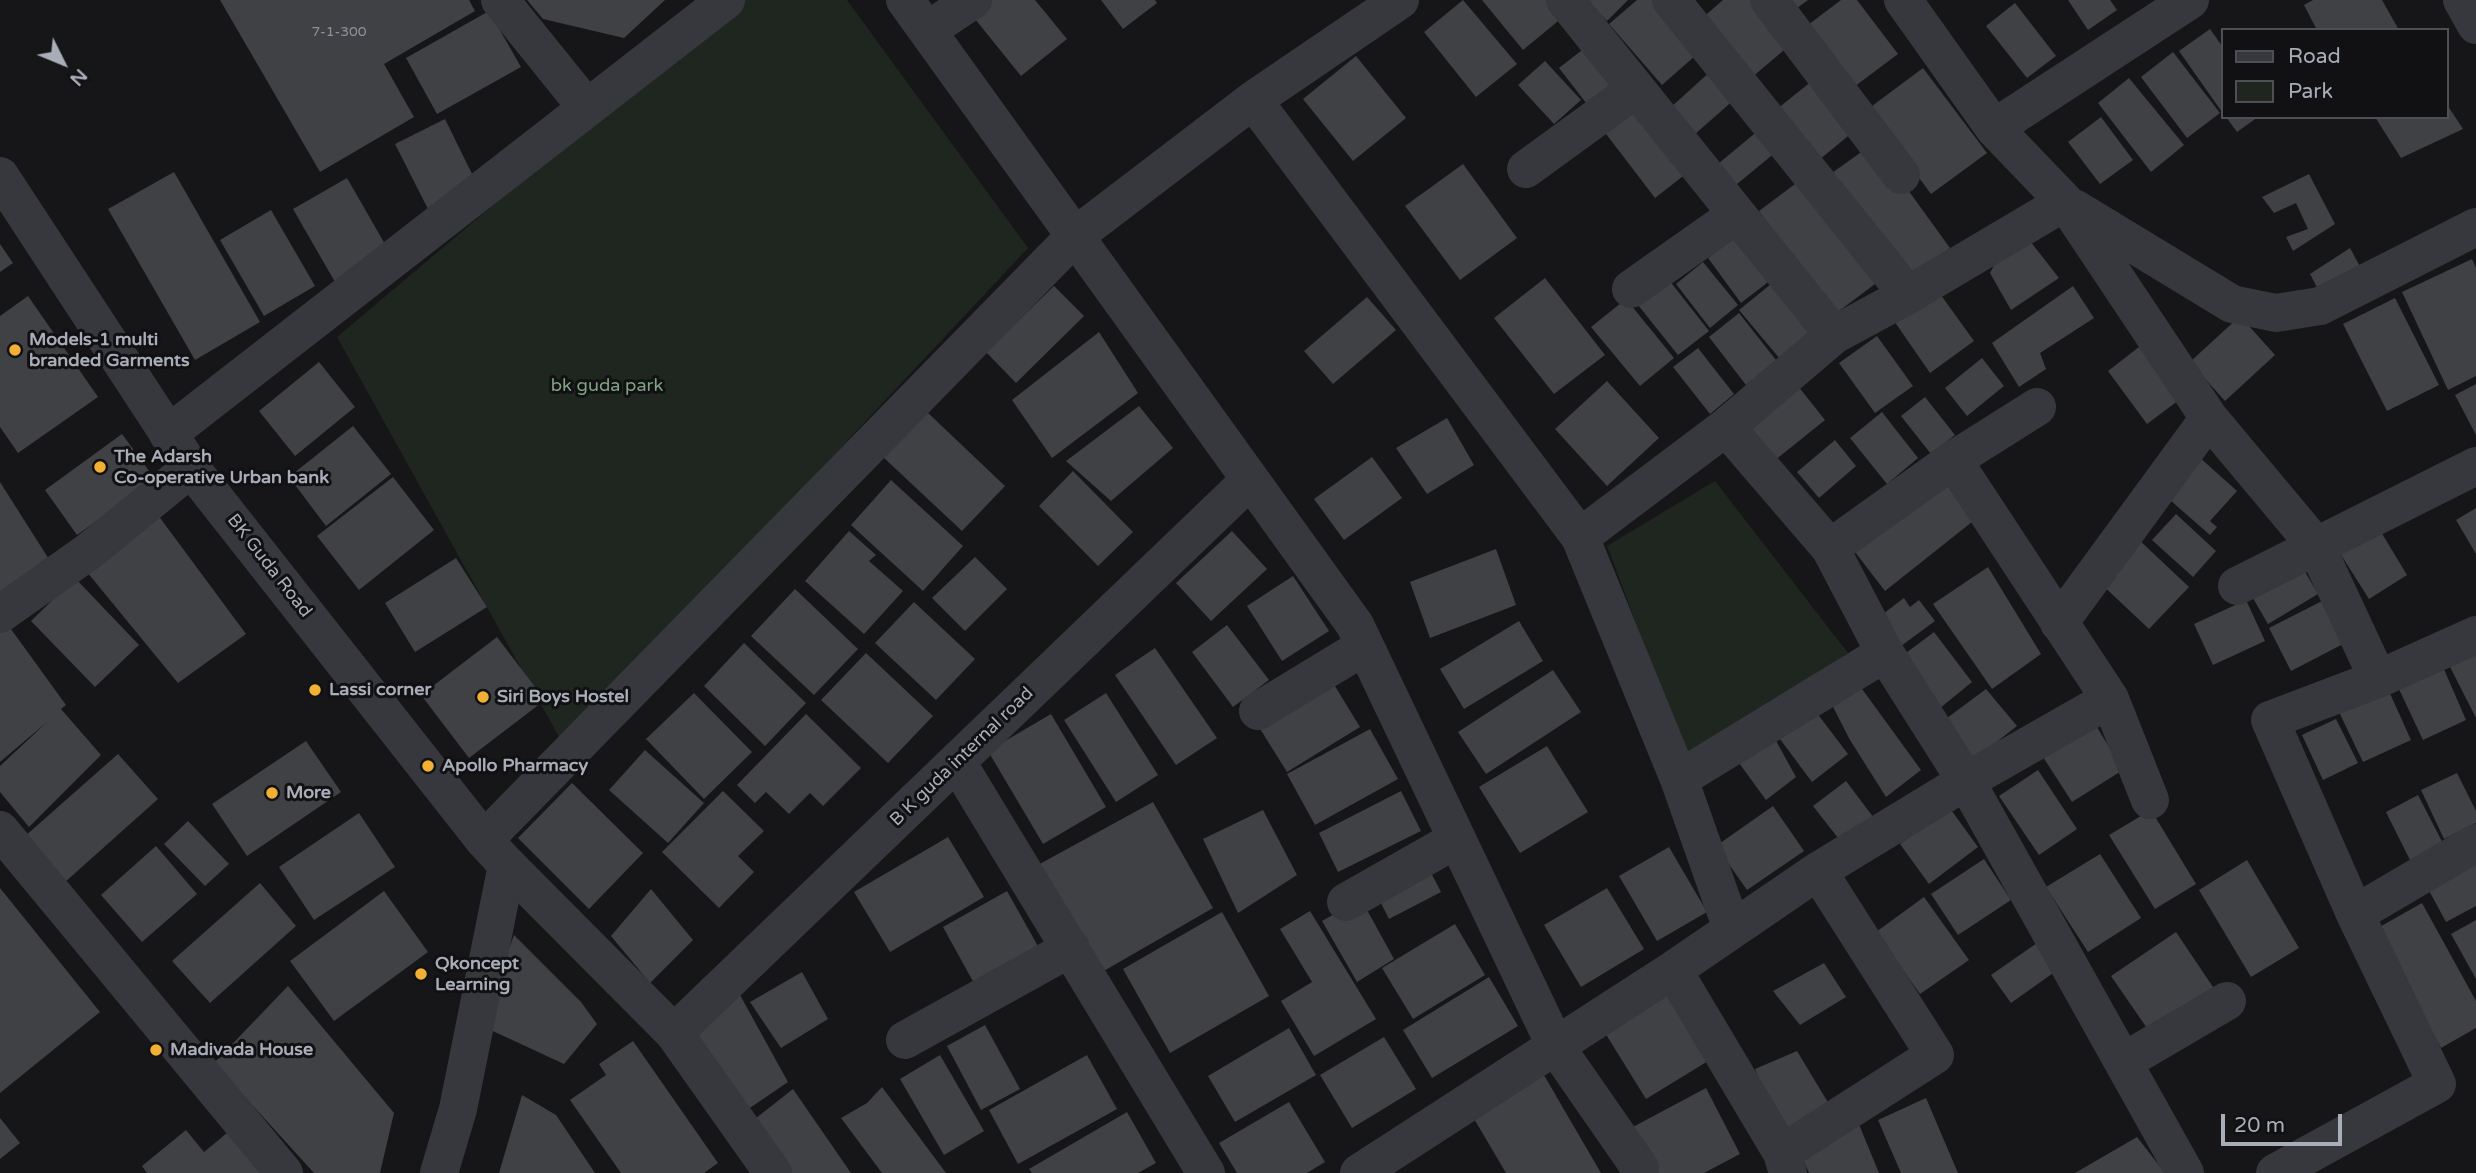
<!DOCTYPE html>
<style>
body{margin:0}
#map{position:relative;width:2476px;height:1173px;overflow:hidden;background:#161618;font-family:"Varela Round",sans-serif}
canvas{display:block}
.legend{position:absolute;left:2221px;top:28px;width:228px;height:91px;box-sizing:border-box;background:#111113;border:2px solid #4d4f55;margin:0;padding:9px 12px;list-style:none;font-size:21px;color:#a8adb8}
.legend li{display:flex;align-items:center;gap:14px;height:35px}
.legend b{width:35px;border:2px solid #4d4f55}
.north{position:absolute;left:28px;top:28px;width:70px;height:70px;-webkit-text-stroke:5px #111113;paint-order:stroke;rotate:133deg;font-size:19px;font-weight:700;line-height:28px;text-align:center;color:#a8adb8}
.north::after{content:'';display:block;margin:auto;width:24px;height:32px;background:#a8adb8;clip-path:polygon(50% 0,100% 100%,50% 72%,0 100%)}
.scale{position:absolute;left:2221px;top:1114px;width:121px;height:32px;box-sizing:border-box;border:4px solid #a8adb8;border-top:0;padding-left:9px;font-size:21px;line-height:24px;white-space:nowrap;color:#a8adb8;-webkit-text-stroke:5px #111113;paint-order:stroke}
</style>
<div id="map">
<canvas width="2476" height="1173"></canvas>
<ul class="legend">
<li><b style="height:9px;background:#37383d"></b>Road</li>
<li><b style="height:19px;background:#1e261f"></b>Park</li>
</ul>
<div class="north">N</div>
<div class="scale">20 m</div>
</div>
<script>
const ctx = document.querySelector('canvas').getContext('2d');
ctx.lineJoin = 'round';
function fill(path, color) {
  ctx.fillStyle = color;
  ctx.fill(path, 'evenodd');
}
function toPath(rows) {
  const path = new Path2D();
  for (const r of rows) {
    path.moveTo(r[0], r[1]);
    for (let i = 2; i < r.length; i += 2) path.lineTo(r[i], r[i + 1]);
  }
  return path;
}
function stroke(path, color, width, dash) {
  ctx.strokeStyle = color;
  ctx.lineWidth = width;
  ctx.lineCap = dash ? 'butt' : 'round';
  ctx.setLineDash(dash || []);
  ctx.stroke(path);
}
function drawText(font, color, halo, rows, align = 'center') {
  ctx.font = font + ' "Varela Round",sans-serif';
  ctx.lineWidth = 6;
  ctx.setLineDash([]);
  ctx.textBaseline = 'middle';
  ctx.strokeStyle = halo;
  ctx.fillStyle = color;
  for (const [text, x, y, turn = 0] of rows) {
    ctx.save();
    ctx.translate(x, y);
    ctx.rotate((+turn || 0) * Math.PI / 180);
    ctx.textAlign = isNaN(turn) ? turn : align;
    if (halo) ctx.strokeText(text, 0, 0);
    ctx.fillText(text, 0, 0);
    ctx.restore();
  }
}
fill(toPath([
 [736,0,847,0,1028,248,563,744,337,337],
 [1715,481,1848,653,1688,761,1607,546]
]), '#1e261f');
fill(toPath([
 [220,0,469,0,475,11,384,64,414,117,320,172],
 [527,0,665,0,624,38,543,19],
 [988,0,1035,0,1067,39,1021,76,971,14],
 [1101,0,1155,0,1157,3,1123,29],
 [1463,0,1517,64,1476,97,1424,32],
 [1482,0,1549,0,1563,17,1523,50],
 [1586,0,1628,0,1607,21],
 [1637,0,1660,0,1703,49,1662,85,1609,24],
 [1723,0,1751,0,1790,45,1744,84,1693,26],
 [1785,0,1808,0,1793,11],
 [1841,0,1857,0,1898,54,1846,93,1800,31],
 [2068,0,2110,0,2117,10,2088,30],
 [2313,0,2382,0,2399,30,2317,30,2304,5],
 [2015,3,2056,56,2027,78,1986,26],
 [489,11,521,67,437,114,406,58],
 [2210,29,2222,46,2222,112,2179,51],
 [1591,43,1622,83,1590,108,1559,68],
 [2173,52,2220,113,2187,138,2141,77],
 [1356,56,1406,118,1353,161,1303,99],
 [1545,61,1581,100,1554,124,1518,85],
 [1923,68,1987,153,1931,194,1868,109],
 [1712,70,1736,98,1694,135,1670,108],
 [1818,76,1859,127,1813,165,1771,114],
 [2129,78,2184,145,2151,172,2098,103],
 [1631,101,1687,173,1655,198,1600,126],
 [2446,103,2463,129,2401,158,2375,117,2446,117],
 [2101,117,2133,160,2100,184,2068,142],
 [2226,117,2258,117,2237,132],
 [445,119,477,184,428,209,395,144],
 [1765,125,1782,147,1731,189,1713,168],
 [1874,143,1950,248,1900,283,1822,180],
 [1463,164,1517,238,1460,280,1405,206],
 [174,172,260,322,195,360,108,209],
 [2309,174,2335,224,2293,251,2286,237,2308,229,2296,203,2274,213,2262,197],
 [1807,175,1883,278,1835,314,1759,211],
 [347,178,393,258,339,289,293,209],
 [271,210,315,286,264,316,220,240],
 [2023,232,2059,278,2011,310,1990,273,2004,246],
 [1739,234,1772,279,1741,303,1708,258],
 [0,244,13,263,0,272],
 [2350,248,2363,272,2322,297,2310,274],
 [2472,259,2476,268,2476,376,2448,390,2402,292],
 [1703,262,1738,305,1710,328,1676,284],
 [1545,278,1605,355,1554,394,1494,318],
 [1669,280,1709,331,1678,355,1638,305],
 [1771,284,1811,333,1780,359,1739,310],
 [1933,284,1974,341,1930,373,1890,315],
 [1054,286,1084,316,1016,383,986,352],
 [2073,286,2094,318,2040,353,2046,369,2019,387,1992,343],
 [28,296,98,397,18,453,0,427,0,316],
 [1367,297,1396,330,1333,384,1304,351],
 [2395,298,2439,385,2387,411,2343,324],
 [1626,299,1674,358,1640,386,1591,327],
 [1739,313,1776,360,1746,385,1709,337],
 [2240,316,2275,355,2225,401,2190,362],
 [1099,332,1138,393,1052,458,1012,400],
 [1877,336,1913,386,1875,413,1839,363],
 [2139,347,2179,400,2147,424,2108,371],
 [1698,348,1734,394,1710,414,1673,367],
 [1982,358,2004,386,1967,416,1945,388],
 [319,362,355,407,295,456,259,411],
 [1607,381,1659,438,1607,486,1555,429],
 [1794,381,1825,420,1774,461,1743,422],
 [2476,384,2476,435,2455,395],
 [1925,397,1955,435,1931,454,1901,416],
 [1139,406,1173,448,1111,501,1066,461],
 [926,411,1005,486,962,531,883,457],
 [1882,412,1918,458,1887,484,1850,438],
 [1447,418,1474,465,1427,494,1396,448],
 [353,426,391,474,326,526,289,477],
 [122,434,155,479,77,535,45,490],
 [1835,440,1856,466,1819,498,1797,472],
 [2197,455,2237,491,2210,521,2217,527,2210,535,2162,493],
 [1372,457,1402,498,1344,540,1314,499],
 [1073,471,1133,532,1098,566,1039,506],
 [393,477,434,530,359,590,317,536],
 [1947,479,1977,518,1885,591,1855,552],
 [891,480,963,546,923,591,851,525],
 [0,482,52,564,0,591],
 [2476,508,2476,554,2456,520],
 [155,511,246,634,178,683,87,572],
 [2176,514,2216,551,2193,577,2152,540],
 [2375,522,2407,575,2369,599,2336,547],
 [849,531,876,555,869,561,903,591,864,634,805,581],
 [1232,531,1267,569,1211,621,1176,583],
 [2137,538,2189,587,2149,629,2097,580],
 [1496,549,1516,605,1430,638,1410,582],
 [975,557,1007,589,965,631,932,598],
 [456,558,487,607,415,652,385,603],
 [2297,558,2318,594,2268,624,2247,588],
 [1988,567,2041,654,1992,689,1933,604],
 [1293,576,1329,631,1282,661,1247,606],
 [75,578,139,645,95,687,31,621],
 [795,589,858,649,814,695,751,636],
 [1904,598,1910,607,1919,600,1935,621,1897,649,1875,620],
 [2326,599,2347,642,2291,671,2269,628],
 [2246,600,2265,641,2213,665,2194,624],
 [914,602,975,659,936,700,875,643],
 [1519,621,1543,661,1464,709,1440,669],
 [8,625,66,705,61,709,101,755,29,827,0,792,0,766,47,722,0,762,0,632],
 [1227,625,1269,680,1233,707,1192,652],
 [1934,632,1972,682,1934,713,1898,659],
 [497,637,545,700,469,758,421,695],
 [744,643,806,703,765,746,704,686],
 [2476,647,2476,718,2447,661],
 [1155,648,1217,738,1176,765,1115,675],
 [866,653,933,716,888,763,821,700],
 [2443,667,2466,720,2423,740,2398,687],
 [1553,670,1581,712,1486,774,1458,732],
 [1330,678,1360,727,1287,772,1257,724],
 [1857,682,1921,770,1886,797,1850,740,1829,699],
 [1986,689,2017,726,1966,766,1935,727],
 [2388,689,2411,740,2363,762,2339,712],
 [694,693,752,752,704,799,646,739],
 [1106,693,1158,775,1116,802,1064,720],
 [1813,708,1848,754,1812,782,1777,735],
 [806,714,861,768,823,806,810,793,789,814,766,792,755,803,737,785],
 [1051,714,1106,807,1043,844,988,751],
 [2336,719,2358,763,2323,780,2302,735],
 [2095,724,2123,770,2072,802,2043,757],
 [1370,729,1398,779,1315,825,1287,774],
 [1770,730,1796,777,1766,800,1731,752],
 [306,741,341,792,247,856,212,804],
 [1547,746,1588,812,1520,853,1479,787],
 [645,750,704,803,668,843,609,790],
 [118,754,158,799,64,883,24,837],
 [2038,770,2077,829,2039,855,1999,796],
 [2457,773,2476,811,2476,823,2444,839,2421,790],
 [1846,781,1877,822,1845,847,1813,806],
 [572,783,643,853,589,909,518,838],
 [723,791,764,831,738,856,754,872,719,908,662,852],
 [1401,791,1421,831,1338,872,1319,833],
 [2418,795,2450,857,2417,874,2386,812],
 [1153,802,1213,908,1102,972,1036,866],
 [1773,806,1804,851,1747,890,1716,846],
 [1949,807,1978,847,1929,884,1900,844],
 [1263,810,1297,875,1238,913,1203,839],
 [2151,810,2196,884,2155,909,2109,835],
 [359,813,395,867,314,920,279,867],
 [188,821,229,864,205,886,164,844],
 [948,837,984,897,890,952,854,892],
 [156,846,197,894,142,942,101,895],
 [1669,847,1707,912,1657,941,1619,876],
 [2100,854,2141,918,2088,952,2046,887],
 [1984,859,2011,900,1958,935,1931,894],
 [2476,859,2476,906,2446,922,2426,885],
 [2247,860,2299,948,2251,977,2199,890],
 [1427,865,1441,892,1389,919,1375,891],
 [260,883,296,926,210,1003,172,961],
 [0,888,100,1012,0,1093],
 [1607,888,1644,949,1581,987,1544,925],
 [651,889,693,940,650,983,611,936],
 [384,891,428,952,334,1021,290,961],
 [1007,891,1039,948,975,985,943,927],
 [1924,897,1969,960,1920,994,1876,932],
 [1361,899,1394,959,1357,982,1322,921],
 [2422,903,2476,1001,2476,1028,2441,1048,2376,929],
 [1310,911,1376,1019,1314,1056,1281,1001,1312,982,1280,929],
 [1222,912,1269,996,1170,1053,1123,969],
 [2476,920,2476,979,2451,934],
 [1455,924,1485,975,1413,1019,1382,968],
 [2176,932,2215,990,2151,1034,2111,976],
 [514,935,581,1002,597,1024,564,1064,482,1026],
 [2037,943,2056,971,2011,1003,1991,975],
 [1824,963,1846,997,1800,1025,1773,991],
 [802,972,828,1019,781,1048,750,1002],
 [1489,977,1518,1026,1432,1078,1403,1030],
 [288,986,394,1113,380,1173,314,1173,214,1063],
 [1669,986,1713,1058,1646,1099,1602,1028],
 [740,995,788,1082,741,1114,690,1037],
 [985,1025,1020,1089,981,1110,947,1046],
 [1289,1028,1316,1075,1235,1122,1208,1076],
 [1384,1037,1416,1089,1352,1128,1320,1075],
 [633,1041,718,1163,704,1173,621,1173,570,1100,606,1075,599,1064],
 [1797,1051,1832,1109,1782,1140,1755,1069],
 [940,1055,984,1131,944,1155,900,1079],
 [1087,1055,1117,1109,1018,1164,989,1110],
 [1541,1070,1601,1173,1506,1173,1470,1112],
 [882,1087,946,1173,882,1173,841,1118,867,1103],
 [1706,1088,1740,1154,1704,1173,1654,1173,1631,1128],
 [793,1089,851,1173,787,1173,751,1122],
 [522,1095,556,1115,595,1173,499,1173],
 [1926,1098,1958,1173,1901,1173,1878,1120],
 [1289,1102,1325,1162,1307,1173,1237,1173,1219,1143],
 [1127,1112,1156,1163,1138,1173,1032,1173,1029,1169],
 [0,1118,20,1143,0,1159],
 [1858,1122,1879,1173,1809,1173,1798,1147],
 [186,1130,204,1152,227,1133,260,1173,147,1173,142,1166],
 [2137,1137,2165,1173,2075,1173]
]), '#404145');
stroke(toPath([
 [500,0,587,108],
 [905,0,1355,625,1556,1047,1640,1168],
 [1565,0,1834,335],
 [1671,0,1908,295],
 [1769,0,1901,175],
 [1903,0,1994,128,2190,0],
 [2462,0,2476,25],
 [928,30,973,0],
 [1253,100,1580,537,1726,427,1834,335,1908,295,2065,202,1994,128],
 [1526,169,1636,89],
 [2074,208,2232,304,2276,313,2320,306,2476,227],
 [1631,289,1736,215],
 [2209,418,2316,546,2378,679],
 [1726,427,1830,548],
 [168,434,726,0],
 [1953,460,2037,407],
 [1580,537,1679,779,1732,929],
 [2237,586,2476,466],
 [0,614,88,552,191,468],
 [2059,623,2209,418,2065,202],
 [1258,711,1365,646],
 [957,762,1206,1173],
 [1679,779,1885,653],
 [2150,800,2110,699,1953,460,1830,548,1885,653,1966,781,2185,1173],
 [0,830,284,1173],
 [484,840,1075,236,1253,100,1400,0],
 [1346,902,1457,839],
 [2355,914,2476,843],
 [1673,970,1782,1153,1788,1173],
 [674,1033,1250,480],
 [905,1040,1071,948],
 [2123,1062,2227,1001],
 [1782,1153,1935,1055,1818,871],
 [439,1173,458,1109,507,865],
 [1359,1173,1673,970,1818,871,1966,781,2110,699],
 [2275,1173,2437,1084,2355,914,2270,720,2378,679,2476,635]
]), '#37383d', 38);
stroke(toPath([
 [0,176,191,468,484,840,507,865,674,1033,773,1173]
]), '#37383d', 38);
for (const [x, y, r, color] of [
 [15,350,7,"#f2b134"],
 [100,467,7,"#f2b134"],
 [315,690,7,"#f2b134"],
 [483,697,7,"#f2b134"],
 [428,766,7,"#f2b134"],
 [272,793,7,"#f2b134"],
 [421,974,7,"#f2b134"],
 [156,1050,7,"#f2b134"]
]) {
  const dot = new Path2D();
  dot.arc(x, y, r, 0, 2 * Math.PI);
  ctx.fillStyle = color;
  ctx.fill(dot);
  stroke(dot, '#111113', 2.5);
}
drawText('14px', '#8e929b', null, [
 ["7-1-300",339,32]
]);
drawText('bold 18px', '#a8adb8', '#111113', [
 ["Models-1 multi",29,340],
 ["branded Garments",29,361],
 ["The Adarsh",114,457],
 ["Co-operative Urban bank",114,478],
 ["Lassi corner",329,690],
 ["Siri Boys Hostel",497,697],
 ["Apollo Pharmacy",442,766],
 ["More",286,793],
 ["Qkoncept",435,964],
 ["Learning",435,985],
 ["Madivada House",170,1050]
], 'left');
drawText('18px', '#7fa381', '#111113', [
 ["bk guda park",607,386]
]);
drawText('18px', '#a8adb8', '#111113', [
 ["BK Guda Road",269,566,52],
 ["B K guda internal road",962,757,-44]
]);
</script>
